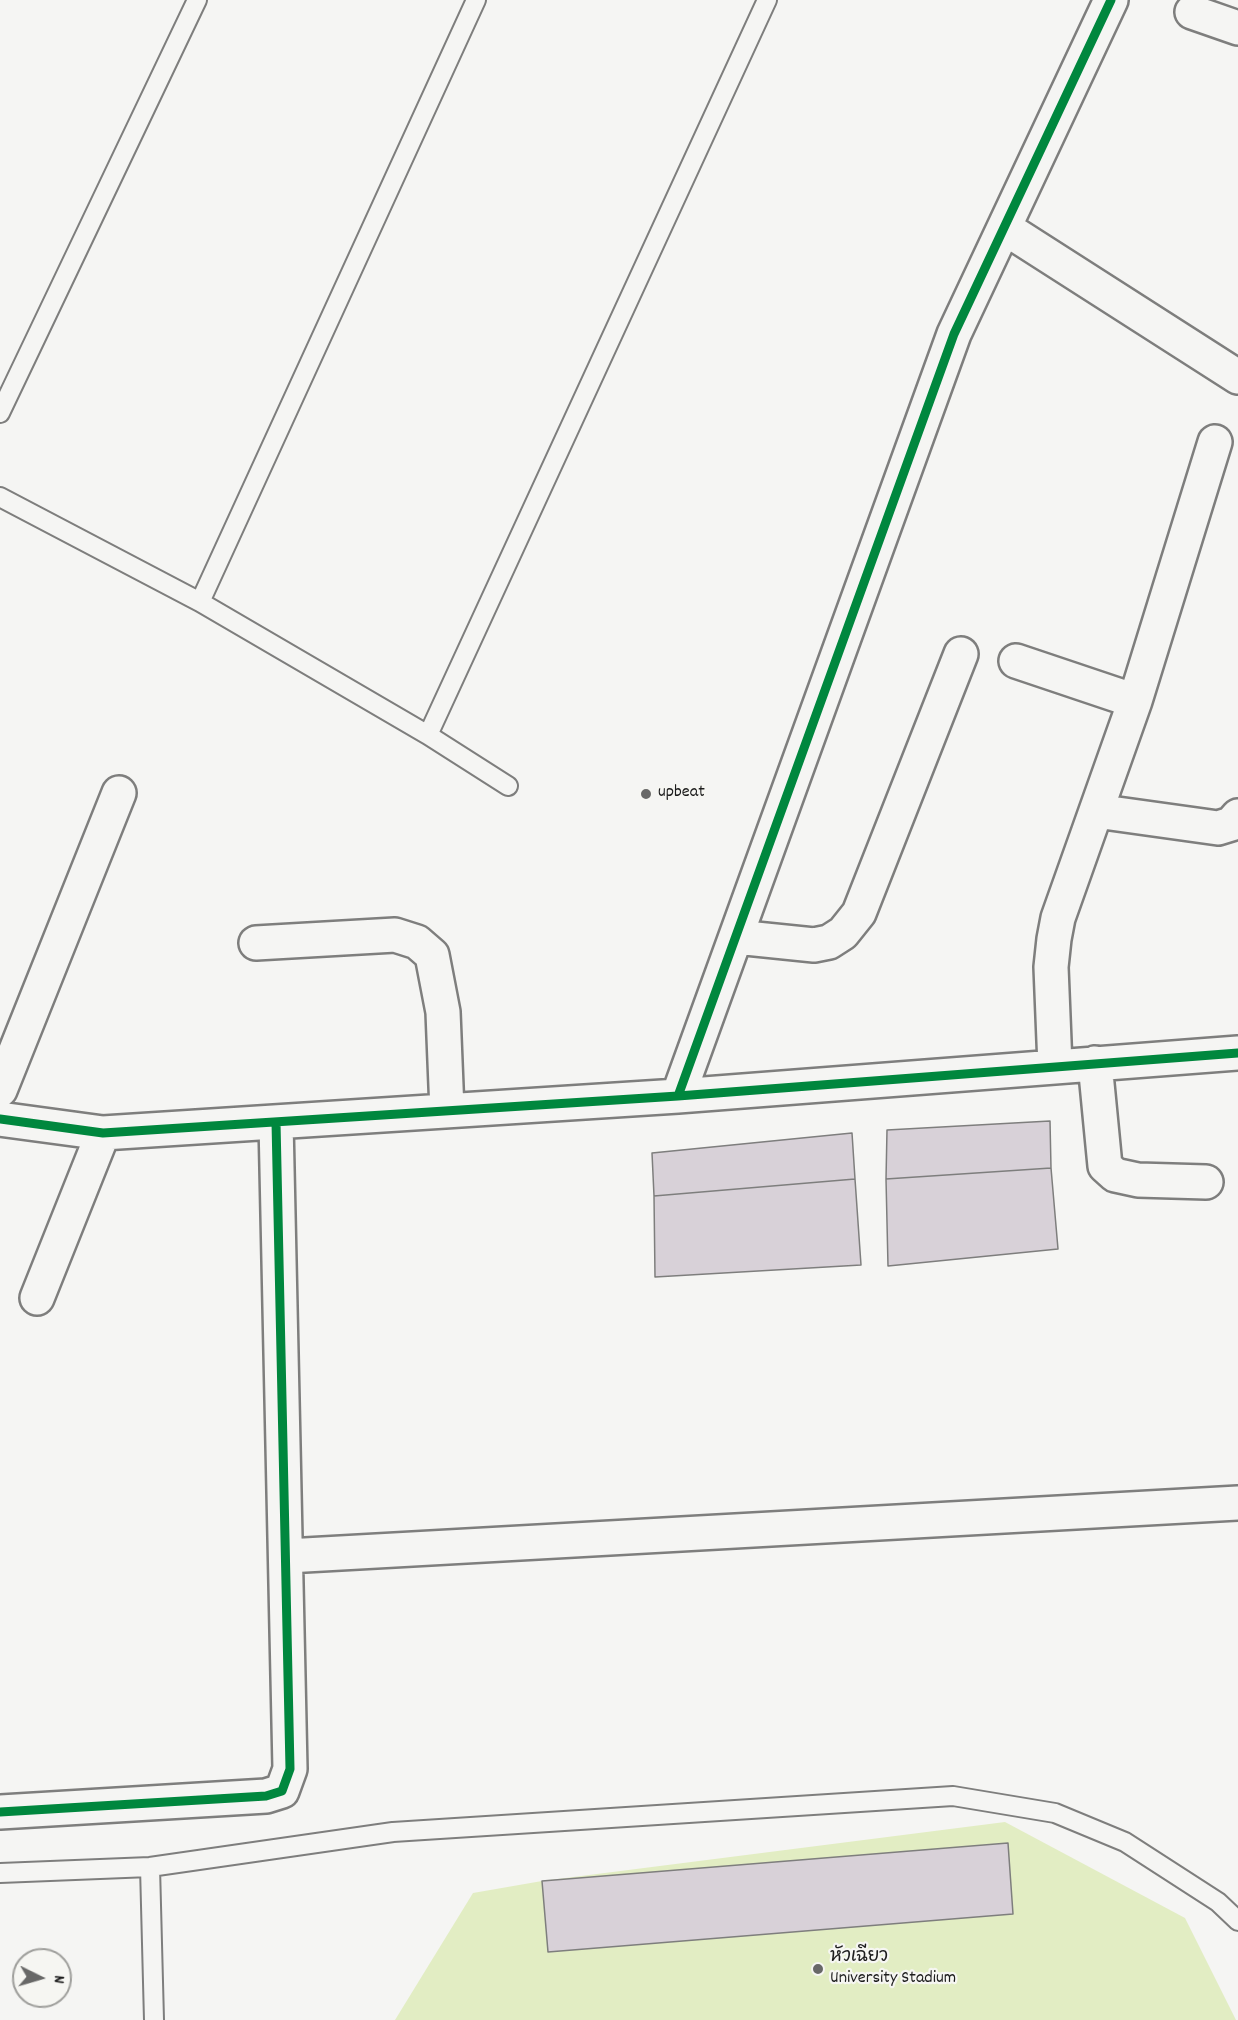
<!DOCTYPE html>
<meta charset="utf-8">
<style>
body{margin:0}
#map{position:relative;width:1238px;height:2020px;overflow:hidden;background:#f5f5f3;font-family:Dekko,sans-serif}
canvas{display:block}
.north{position:absolute;left:12px;top:1948px;width:60px;height:60px;box-sizing:border-box;background:#f6f6f2;border:2px solid #9f9f9c;border-radius:50%;rotate:95deg;font-size:16px;font-weight:700;line-height:24px;text-align:center;color:#1c1c1c}
.north::after{content:'';display:block;margin:auto;width:21px;height:27px;background:#686867;clip-path:polygon(50% 0,100% 100%,50% 72%,0 100%)}
</style>
<div id="map">
<canvas width="1238" height="2020"></canvas>
<div class="north">N</div>
</div>
<script>
const ctx = document.querySelector('canvas').getContext('2d');
ctx.lineJoin = 'round';
function fill(path, color) {
  ctx.fillStyle = color;
  ctx.fill(path, 'evenodd');
}
function toPath(rows) {
  const path = new Path2D();
  for (const r of rows) {
    path.moveTo(r[0], r[1]);
    for (let i = 2; i < r.length; i += 2) path.lineTo(r[i], r[i + 1]);
  }
  return path;
}
function stroke(path, color, width, dash) {
  ctx.strokeStyle = color;
  ctx.lineWidth = width;
  ctx.lineCap = dash ? 'butt' : 'round';
  ctx.setLineDash(dash || []);
  ctx.stroke(path);
}
function drawText(font, color, halo, rows, align = 'center') {
  ctx.font = font + ' Dekko,"Playpen Sans Thai",sans-serif';
  ctx.lineWidth = 4.5;
  ctx.setLineDash([]);
  ctx.textBaseline = 'middle';
  ctx.strokeStyle = halo;
  ctx.fillStyle = color;
  for (const [text, x, y, turn = 0] of rows) {
    ctx.save();
    ctx.translate(x, y);
    ctx.rotate((+turn || 0) * Math.PI / 180);
    ctx.textAlign = isNaN(turn) ? turn : align;
    if (halo) ctx.strokeText(text, 0, 0);
    ctx.fillText(text, 0, 0);
    ctx.restore();
  }
}
fill(toPath([
 [1005,1822,1185,1918,1236,2020,395,2020,473,1893,542,1881]
]), '#e2edc3');
const building = toPath([
 [1050,1121,1051,1168,886,1179,887,1130,1050,1121],
 [852,1133,855,1179,654,1196,652,1153,852,1133],
 [1051,1168,1058,1249,888,1266,886,1179,1051,1168],
 [855,1179,861,1265,655,1277,654,1196,855,1179],
 [1008,1843,1013,1914,548,1952,542,1881,1008,1843]
]);
fill(building, '#d8d1d8');
stroke(building, '#7e7e7d', 1.5);
const service = toPath([
 [0,413,197,0],
 [0,497,200,602,428,735,508,786],
 [200,602,476,0],
 [428,735,767,0],
 [150,1867,154,2020],
 [0,1873,150,1867,393,1832,953,1796,1055,1813,1125,1842,1218,1902,1238,1921]
]);
const minor = toPath([
 [1192,12,1238,28],
 [1005,228,1238,377],
 [1016,661,1135,701],
 [1096,811,1218,828,1231,824,1238,816],
 [736,937,814,945,829,942,843,933,859,913,961,654],
 [256,943,395,935,417,942,432,955,443,1012,447,1111],
 [1095,1063,1105,1166,1115,1175,1138,1180,1206,1182],
 [1055,1066,1051,967,1054,939,1058,918,1135,701,1215,442],
 [0,1090,119,793],
 [678,1096,954,334,1111,0],
 [0,1119,103,1133,678,1096,1238,1053],
 [37,1298,103,1133],
 [287,1556,1238,1503],
 [0,1812,266,1796,282,1791,290,1769,276,1122]
]);
stroke(service, '#7e7e7d', 22);
stroke(minor, '#7e7e7d', 38);
stroke(service, '#f5f5f3', 18);
stroke(minor, '#f5f5f3', 33);
stroke(toPath([
 [678,1096,954,334,1111,0],
 [0,1119,103,1133,678,1096,1238,1053],
 [0,1812,266,1796,282,1791,290,1769,276,1122]
]), '#00873e', 9);
for (const [x, y, r, color] of [
 [646,794,6,"#686867"],
 [818,1969,6,"#686867"]
]) {
  const dot = new Path2D();
  dot.arc(x, y, r, 0, 2 * Math.PI);
  ctx.fillStyle = color;
  ctx.fill(dot);
  stroke(dot, '#f6f6f2', 2);
}
drawText('18px', '#1c1c1c', '#f6f6f2', [
 ["upbeat",658,794],
 ["หัวเฉียว",830,1959],
 ["University Stadium",830,1980]
], 'left');
</script>
